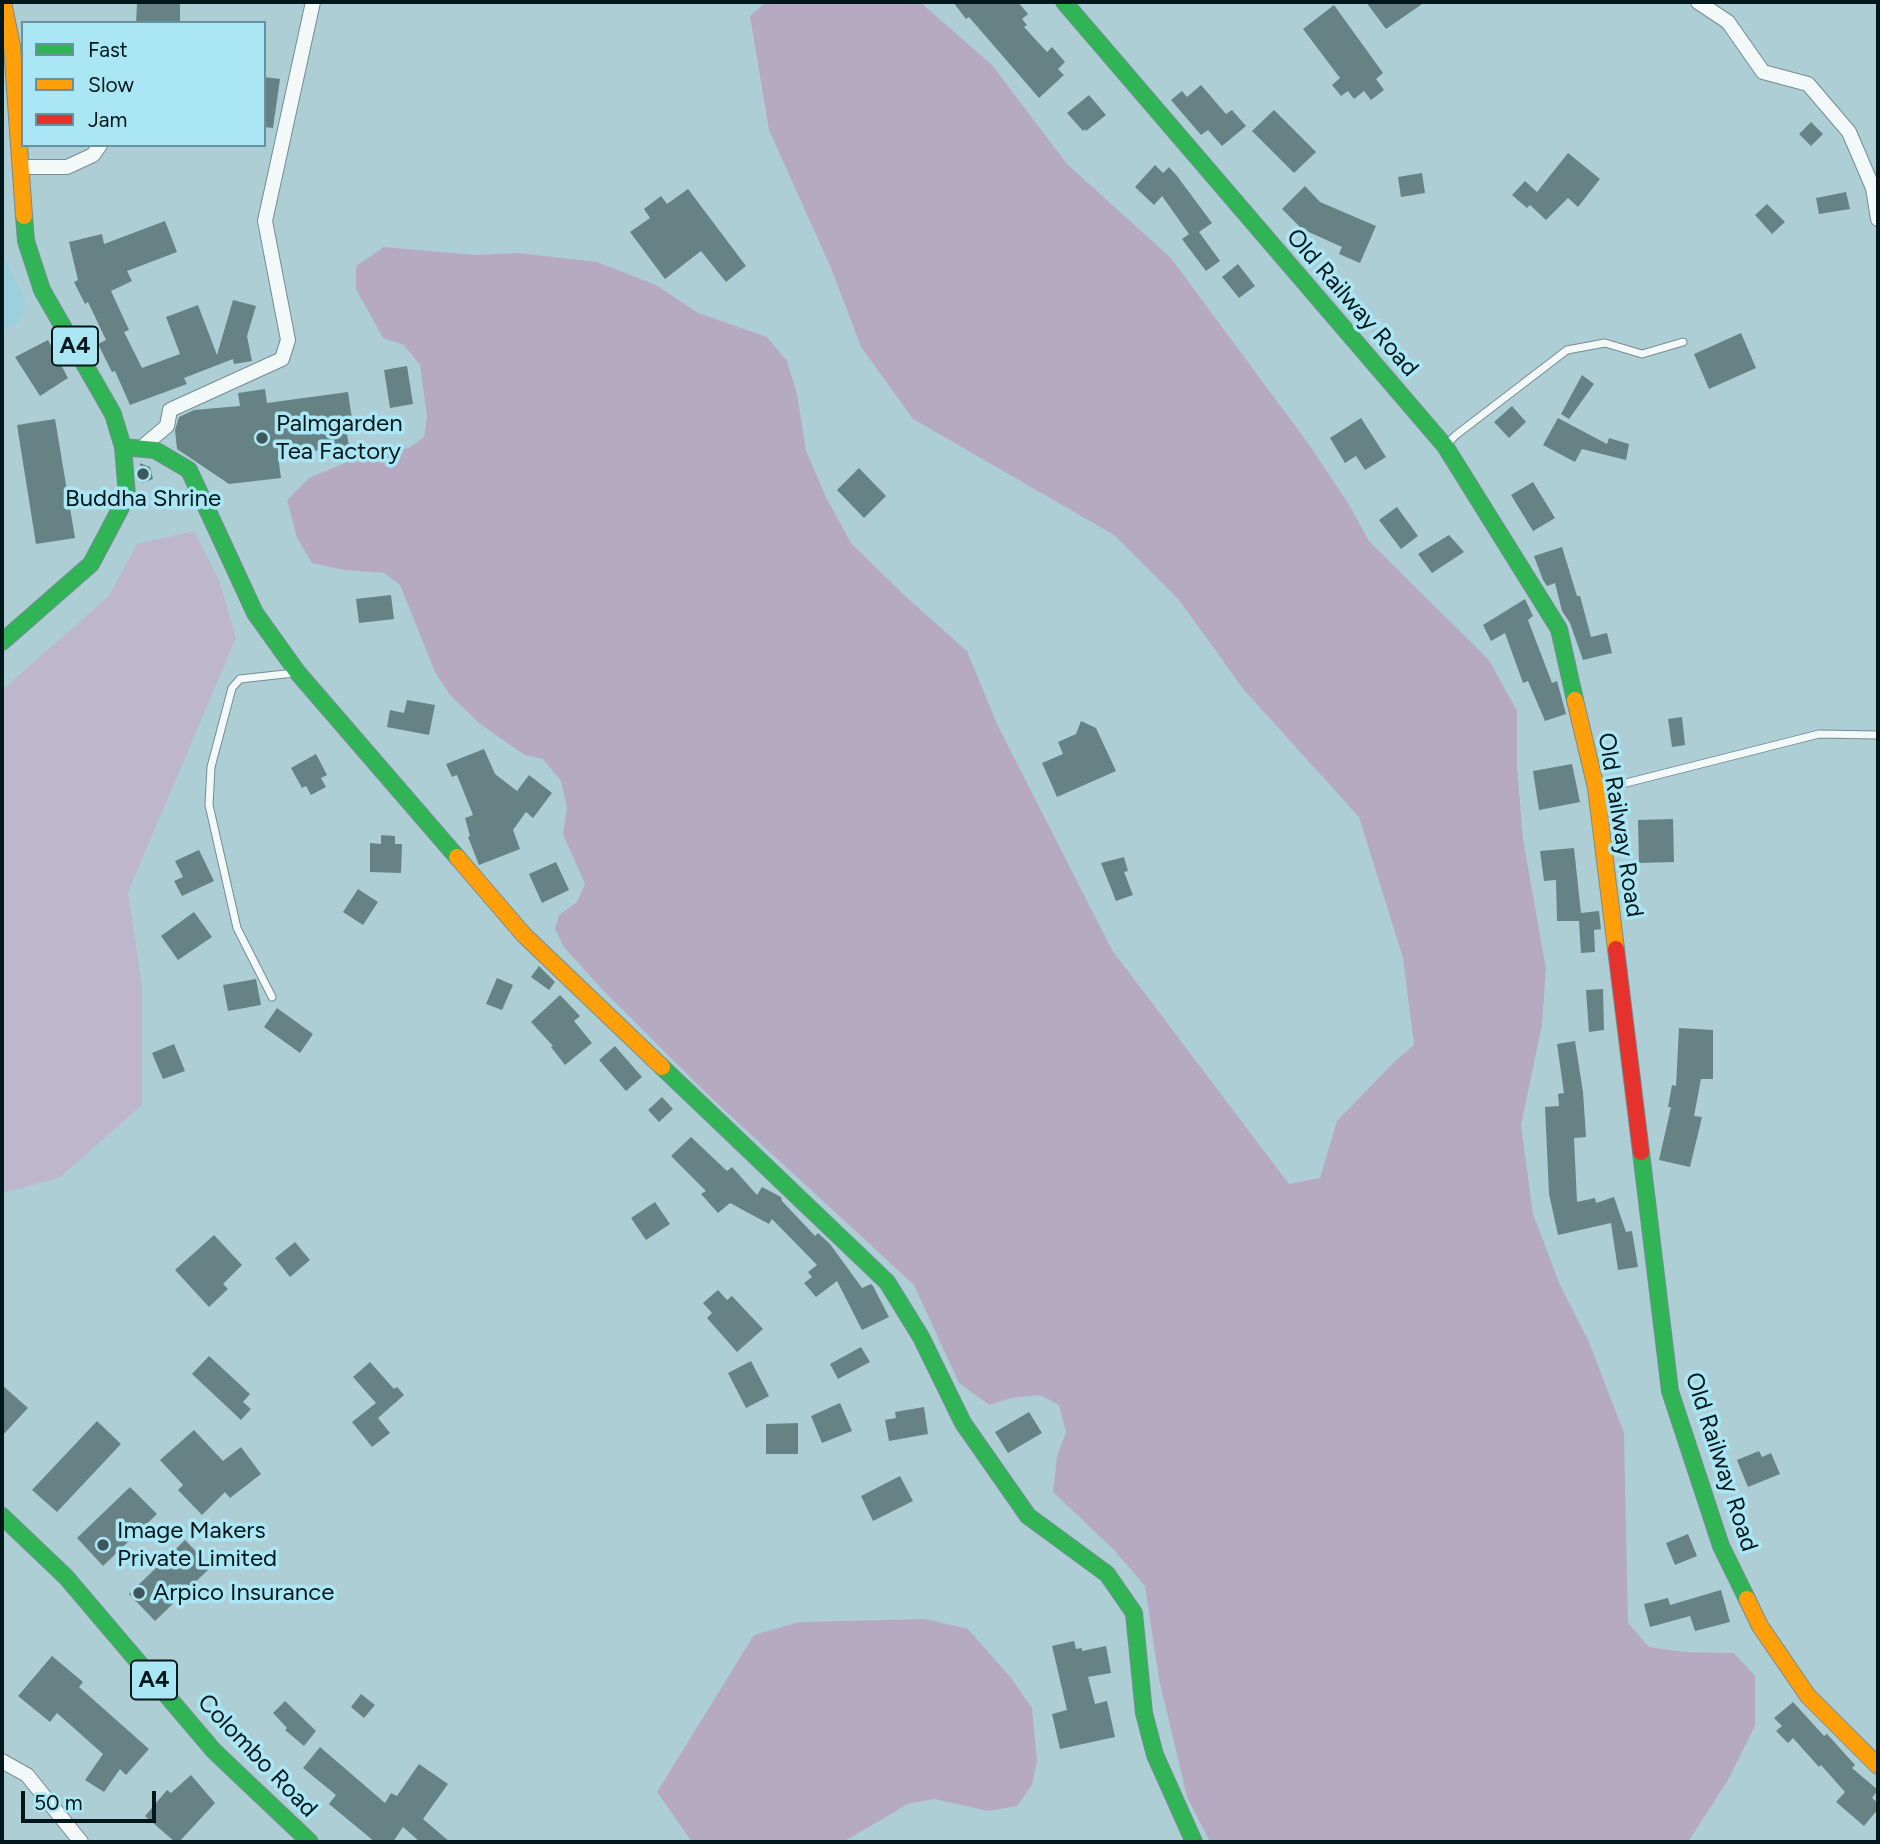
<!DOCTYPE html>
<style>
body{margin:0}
#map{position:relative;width:1880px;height:1844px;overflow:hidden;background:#aeced5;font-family:Figtree,sans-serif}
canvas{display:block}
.frame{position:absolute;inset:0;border:4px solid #00171b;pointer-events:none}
.legend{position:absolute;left:21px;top:21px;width:245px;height:126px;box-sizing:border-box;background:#aae6f3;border:2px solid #66939d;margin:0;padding:9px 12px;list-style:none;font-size:21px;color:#00171b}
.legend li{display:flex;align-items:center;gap:14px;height:35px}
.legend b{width:35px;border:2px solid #66939d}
.scale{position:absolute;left:21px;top:1791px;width:135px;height:32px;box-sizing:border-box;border:4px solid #00171b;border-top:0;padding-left:9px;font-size:21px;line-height:24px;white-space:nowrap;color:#00171b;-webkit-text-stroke:5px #aae6f3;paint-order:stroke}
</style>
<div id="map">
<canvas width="1880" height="1844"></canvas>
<div class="frame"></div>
<ul class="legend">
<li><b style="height:9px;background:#30b455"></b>Fast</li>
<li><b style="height:9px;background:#ff9f0a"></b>Slow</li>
<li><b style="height:9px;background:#e5322d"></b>Jam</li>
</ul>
<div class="scale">50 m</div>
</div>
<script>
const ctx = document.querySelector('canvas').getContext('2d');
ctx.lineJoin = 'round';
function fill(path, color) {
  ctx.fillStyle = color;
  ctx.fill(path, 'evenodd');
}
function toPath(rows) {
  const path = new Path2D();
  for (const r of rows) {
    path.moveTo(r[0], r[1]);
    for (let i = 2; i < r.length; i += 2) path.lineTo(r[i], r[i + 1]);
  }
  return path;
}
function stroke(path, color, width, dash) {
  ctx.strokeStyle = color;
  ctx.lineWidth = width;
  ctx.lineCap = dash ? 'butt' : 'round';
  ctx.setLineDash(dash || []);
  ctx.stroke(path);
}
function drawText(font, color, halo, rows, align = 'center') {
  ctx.font = font + ' Figtree,sans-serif';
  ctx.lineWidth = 7;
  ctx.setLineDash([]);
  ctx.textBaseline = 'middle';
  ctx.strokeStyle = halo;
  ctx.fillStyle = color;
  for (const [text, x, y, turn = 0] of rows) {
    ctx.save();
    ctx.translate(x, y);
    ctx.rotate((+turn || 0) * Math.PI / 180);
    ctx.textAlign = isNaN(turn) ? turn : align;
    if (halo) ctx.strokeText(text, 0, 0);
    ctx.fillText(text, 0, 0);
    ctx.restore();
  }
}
fill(toPath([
 [2,241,3,255,25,299,23,312,18,322,2,332]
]), '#9bd0dc');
fill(toPath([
 [194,531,219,580,236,638,128,892,142,986,142,1105,59,1178,2,1193,2,690,109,596,137,544]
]), '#beb6cc');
fill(toPath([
 [766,2,920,2,992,65,1067,164,1171,258,1310,446,1348,503,1369,541,1489,660,1517,711,1517,767,1523,839,1546,969,1542,1025,1521,1125,1533,1214,1560,1285,1589,1342,1624,1433,1628,1623,1649,1647,1684,1652,1734,1653,1755,1676,1755,1726,1728,1780,1688,1842,1210,1842,1187,1797,1159,1679,1145,1586,1114,1550,1053,1492,1057,1456,1066,1432,1059,1405,1040,1395,1011,1398,989,1405,959,1383,914,1285,706,1093,600,987,564,947,555,929,559,915,577,902,585,884,563,834,567,808,561,781,543,759,525,755,500,738,479,723,450,695,435,672,400,585,384,573,344,570,312,563,297,538,287,500,309,478,347,462,409,448,424,437,427,417,420,365,404,345,383,338,356,289,356,266,384,247,476,255,518,253,597,262,656,285,698,313,767,337,787,361,797,394,806,451,826,497,851,543,905,596,967,651,998,726,1112,950,1289,1184,1320,1178,1337,1121,1396,1060,1414,1045,1403,958,1359,817,1244,690,1179,600,1114,535,913,419,861,347,831,268,769,130,750,16],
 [925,1619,968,1629,1011,1678,1032,1708,1037,1761,1032,1785,1017,1806,988,1811,934,1799,908,1804,843,1842,692,1842,657,1792,754,1635,799,1622]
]), '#b6aac3');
fill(toPath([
 [953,2,1018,2,1028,14,1022,19,1027,25,1024,27,1047,52,1052,47,1065,62,1058,69,1064,75,1039,98,969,17,966,19],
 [1366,2,1425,2,1386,29],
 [137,4,180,4,180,23,136,23],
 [1334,5,1383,73,1376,79,1384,90,1371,100,1364,91,1354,99,1348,91,1341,96,1332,85,1340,78,1303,29],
 [264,77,280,79,273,128,264,127],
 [1201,85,1226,114,1232,110,1246,126,1222,146,1208,130,1201,135,1171,100,1182,91,1187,97],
 [1089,95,1106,115,1086,131,1085,129,1083,131,1067,113],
 [1274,110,1316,152,1294,173,1252,131],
 [1811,122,1823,134,1811,146,1799,134],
 [1568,153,1600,179,1578,207,1568,198,1546,220,1530,205,1527,208,1512,195,1525,181,1537,192],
 [1155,165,1163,173,1169,167,1177,176,1212,223,1199,232,1220,261,1206,271,1182,239,1189,234,1162,196,1154,205,1135,187],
 [1422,173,1425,193,1401,197,1398,177],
 [1305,186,1320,202,1376,226,1360,263,1339,254,1342,247,1302,229,1282,209],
 [688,189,746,266,726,282,701,251,665,279,630,232,650,218,644,209,661,196,667,204],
 [1846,192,1850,209,1819,214,1816,198],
 [1767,204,1785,222,1772,234,1755,215],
 [165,221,177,252,127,271,132,281,111,291,129,330,124,332,142,368,180,354,166,317,198,305,217,355,233,300,256,306,247,336,252,361,234,364,233,359,184,378,187,384,130,405,115,371,112,372,98,344,106,340,88,302,85,304,74,282,78,280,69,242,102,234,104,244],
 [1238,264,1255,286,1239,298,1222,277],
 [1741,333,1756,368,1709,389,1694,354],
 [48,340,68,378,40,396,15,357],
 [407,366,413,404,390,408,384,370],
 [1582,375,1594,384,1569,419,1561,414],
 [265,389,267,403,348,392,354,433,347,434,349,446,278,456,281,478,229,484,177,449,175,430,179,417,194,410,240,406,238,393],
 [1512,406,1526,422,1509,438,1494,422],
 [1361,418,1386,457,1365,470,1356,456,1345,463,1330,438],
 [1558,418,1607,444,1609,438,1629,444,1626,460,1582,449,1575,462,1543,445],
 [55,419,75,538,36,544,17,425],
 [140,463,150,467,153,479,142,483],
 [859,468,886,496,864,518,837,490],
 [1533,482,1555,518,1533,531,1511,495],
 [1397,507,1418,536,1401,549,1379,520],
 [1449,535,1464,552,1432,573,1418,554],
 [1562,547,1577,596,1580,596,1591,637,1607,633,1612,653,1583,660,1570,623,1562,611,1555,583,1547,586,1543,580,1534,556],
 [391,595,394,619,359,623,356,599],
 [1525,599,1533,616,1528,620,1552,683,1557,681,1566,714,1545,721,1528,681,1523,683,1505,633,1491,641,1483,625],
 [407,700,435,705,429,735,387,727,390,710,404,713],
 [1682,717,1685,745,1672,747,1668,719],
 [1081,721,1096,728,1116,771,1057,797,1042,763,1063,754,1058,742,1076,734],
 [484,749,495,774,517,791,529,775,552,793,533,818,526,812,513,830,520,849,479,865,468,837,470,836,465,818,473,815,457,775,452,777,446,764],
 [316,754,327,775,321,778,326,787,311,795,306,786,302,788,291,768],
 [1572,764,1580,802,1539,810,1533,771],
 [1673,819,1674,862,1639,863,1638,820],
 [381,835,395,836,395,844,402,844,401,873,370,872,370,843,381,844],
 [1574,848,1581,913,1599,911,1601,929,1594,930,1595,952,1581,953,1579,921,1557,921,1556,880,1544,881,1540,851],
 [199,850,214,881,182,896,174,881,183,877,175,861],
 [1124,857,1128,871,1124,872,1133,895,1116,901,1101,863],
 [556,862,569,890,542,903,529,874],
 [358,889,378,902,363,925,343,912],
 [194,912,212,937,178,960,161,936],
 [539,966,555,982,549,990,531,977],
 [497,978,513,985,502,1010,486,1004],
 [256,979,261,1005,228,1011,223,985],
 [1603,989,1604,1030,1589,1032,1586,990],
 [560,995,580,1016,574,1021,592,1043,565,1065,551,1047,553,1046,531,1022],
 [277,1008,313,1034,300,1053,264,1027],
 [1679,1028,1713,1030,1713,1079,1701,1079,1694,1116,1702,1117,1690,1167,1659,1160,1671,1107,1668,1107,1672,1085,1676,1086],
 [1575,1041,1583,1092,1586,1137,1574,1138,1577,1202,1595,1198,1596,1203,1614,1197,1626,1232,1632,1231,1638,1267,1618,1270,1611,1223,1558,1235,1549,1194,1545,1107,1559,1106,1558,1094,1564,1093,1557,1044],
 [174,1044,185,1071,163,1079,152,1053],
 [615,1046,642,1077,626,1091,599,1060],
 [662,1097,673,1109,659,1122,648,1110],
 [691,1137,727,1171,732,1167,757,1195,762,1187,781,1197,782,1201,815,1236,818,1233,830,1244,862,1288,871,1284,873,1286,889,1317,862,1330,837,1281,816,1297,804,1283,812,1277,808,1272,817,1265,772,1219,769,1224,730,1203,718,1213,701,1194,706,1191,671,1156],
 [655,1202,670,1224,646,1240,631,1218],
 [214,1235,242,1265,223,1284,228,1289,209,1307,175,1270],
 [295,1242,310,1260,290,1277,275,1258],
 [718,1290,727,1300,732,1296,763,1329,737,1352,707,1318,712,1313,703,1303],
 [861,1347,870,1362,838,1379,830,1364],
 [209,1356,250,1394,243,1402,251,1409,241,1420,192,1374],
 [751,1361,769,1396,746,1408,728,1373],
 [370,1362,394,1389,397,1387,404,1395,378,1418,390,1433,372,1447,352,1422,376,1403,353,1377],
 [2,1385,28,1408,2,1436],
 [840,1403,852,1431,822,1443,811,1416],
 [924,1407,928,1434,889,1441,885,1420,896,1418,895,1412],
 [1029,1412,1042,1433,1008,1453,995,1432],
 [97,1421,121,1444,57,1512,32,1490],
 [798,1423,798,1454,766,1454,766,1424],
 [194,1430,223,1461,241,1447,261,1474,230,1498,225,1492,202,1515,178,1490,183,1485,160,1460],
 [1759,1451,1762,1457,1771,1453,1780,1474,1748,1487,1737,1460],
 [900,1476,913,1501,873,1521,861,1496],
 [130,1487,157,1514,103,1566,77,1538],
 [1688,1534,1697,1556,1675,1565,1666,1543],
 [185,1540,211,1567,155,1621,129,1594],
 [1721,1590,1730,1622,1695,1631,1690,1616,1650,1627,1644,1604,1668,1598,1670,1605],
 [1074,1641,1076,1649,1082,1648,1082,1651,1106,1646,1111,1673,1088,1677,1095,1704,1107,1701,1115,1737,1060,1749,1052,1714,1067,1710,1052,1646],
 [52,1656,83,1682,79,1687,149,1749,126,1775,120,1769,104,1792,85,1780,103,1754,57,1713,50,1722,18,1696],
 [361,1694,375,1705,364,1718,351,1707],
 [285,1701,316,1731,304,1746,285,1730,287,1728,273,1713],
 [1793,1702,1824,1736,1827,1734,1855,1765,1852,1768,1878,1790,1872,1798,1878,1803,1878,1809,1864,1826,1836,1802,1845,1792,1821,1765,1819,1767,1793,1738,1788,1743,1776,1731,1782,1726,1774,1718],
 [320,1747,385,1803,391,1793,397,1796,419,1764,448,1784,423,1819,450,1842,420,1842,403,1827,393,1842,375,1842,329,1804,336,1795,303,1768],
 [191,1775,215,1803,179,1842,175,1842,145,1816,167,1790,171,1793]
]), '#668284');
const lane = toPath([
 [1446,445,1456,435,1567,350,1605,343,1642,354,1683,342],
 [1597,788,1626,783,1819,734,1878,735],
 [272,997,237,928,209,805,211,767,232,688,240,679,294,673]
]);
const street = toPath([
 [1698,2,1728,22,1763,72,1808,84,1849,132,1873,188,1878,219],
 [20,167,67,167,93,155,100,145],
 [141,448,167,426,170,410,282,359,288,340,265,221,313,2],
 [2,1761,27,1775,81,1842]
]);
const fast = toPath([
 [1064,2,1445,446,1559,629,1575,700],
 [123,447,155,450,189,470,255,613,298,673,457,857],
 [2,642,91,564,127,496,123,447,113,414,42,290,26,241,24,216],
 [662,1067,887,1282,921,1337,963,1423,1028,1516,1107,1574,1134,1613,1144,1713,1155,1755,1194,1842],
 [1641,1152,1670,1391,1721,1546,1747,1599],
 [2,1516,66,1577,214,1751,310,1842]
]);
const slow = toPath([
 [3,2,12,46,24,216],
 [1575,700,1596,788,1616,949],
 [457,857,524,935,662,1067],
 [1747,1599,1760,1626,1808,1696,1878,1766]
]);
const jam = toPath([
 [1616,949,1641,1152]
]);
stroke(lane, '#738d92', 9);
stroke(street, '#738d92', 16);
stroke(fast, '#738d92', 18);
stroke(slow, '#738d92', 18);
stroke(jam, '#738d92', 18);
stroke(lane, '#f3f8f9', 7);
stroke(street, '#f3f8f9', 14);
stroke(fast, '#30b455', 16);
stroke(slow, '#ff9f0a', 16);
stroke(jam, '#e5322d', 16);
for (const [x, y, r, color] of [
 [262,438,7,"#3d575c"],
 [143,474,7,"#3d575c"],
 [103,1545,7,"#3d575c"],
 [139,1593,7,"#3d575c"]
]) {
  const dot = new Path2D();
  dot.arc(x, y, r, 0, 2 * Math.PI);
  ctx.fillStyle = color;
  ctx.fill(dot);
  stroke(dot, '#aae6f3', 2.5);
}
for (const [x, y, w] of [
 [75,346,46],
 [154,1680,46]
]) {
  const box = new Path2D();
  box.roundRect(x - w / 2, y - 19.5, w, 39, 5);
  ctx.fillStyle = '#aae6f3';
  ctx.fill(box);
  stroke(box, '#00171b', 2);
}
drawText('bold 23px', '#00171b', null, [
 ["A4",75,346],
 ["A4",154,1680]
]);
drawText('24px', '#00171b', '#aae6f3', [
 ["Old Railway Road",1352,303,49],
 ["Old Railway Road",1620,825,81],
 ["Old Railway Road",1721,1462,72],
 ["Colombo Road",257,1756,46]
]);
drawText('24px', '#00171b', '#aae6f3', [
 ["Palmgarden",276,424],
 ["Tea Factory",276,452],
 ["Buddha Shrine",143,499,"center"],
 ["Image Makers",117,1531],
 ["Private Limited",117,1559],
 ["Arpico Insurance",153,1593]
], 'left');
</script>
